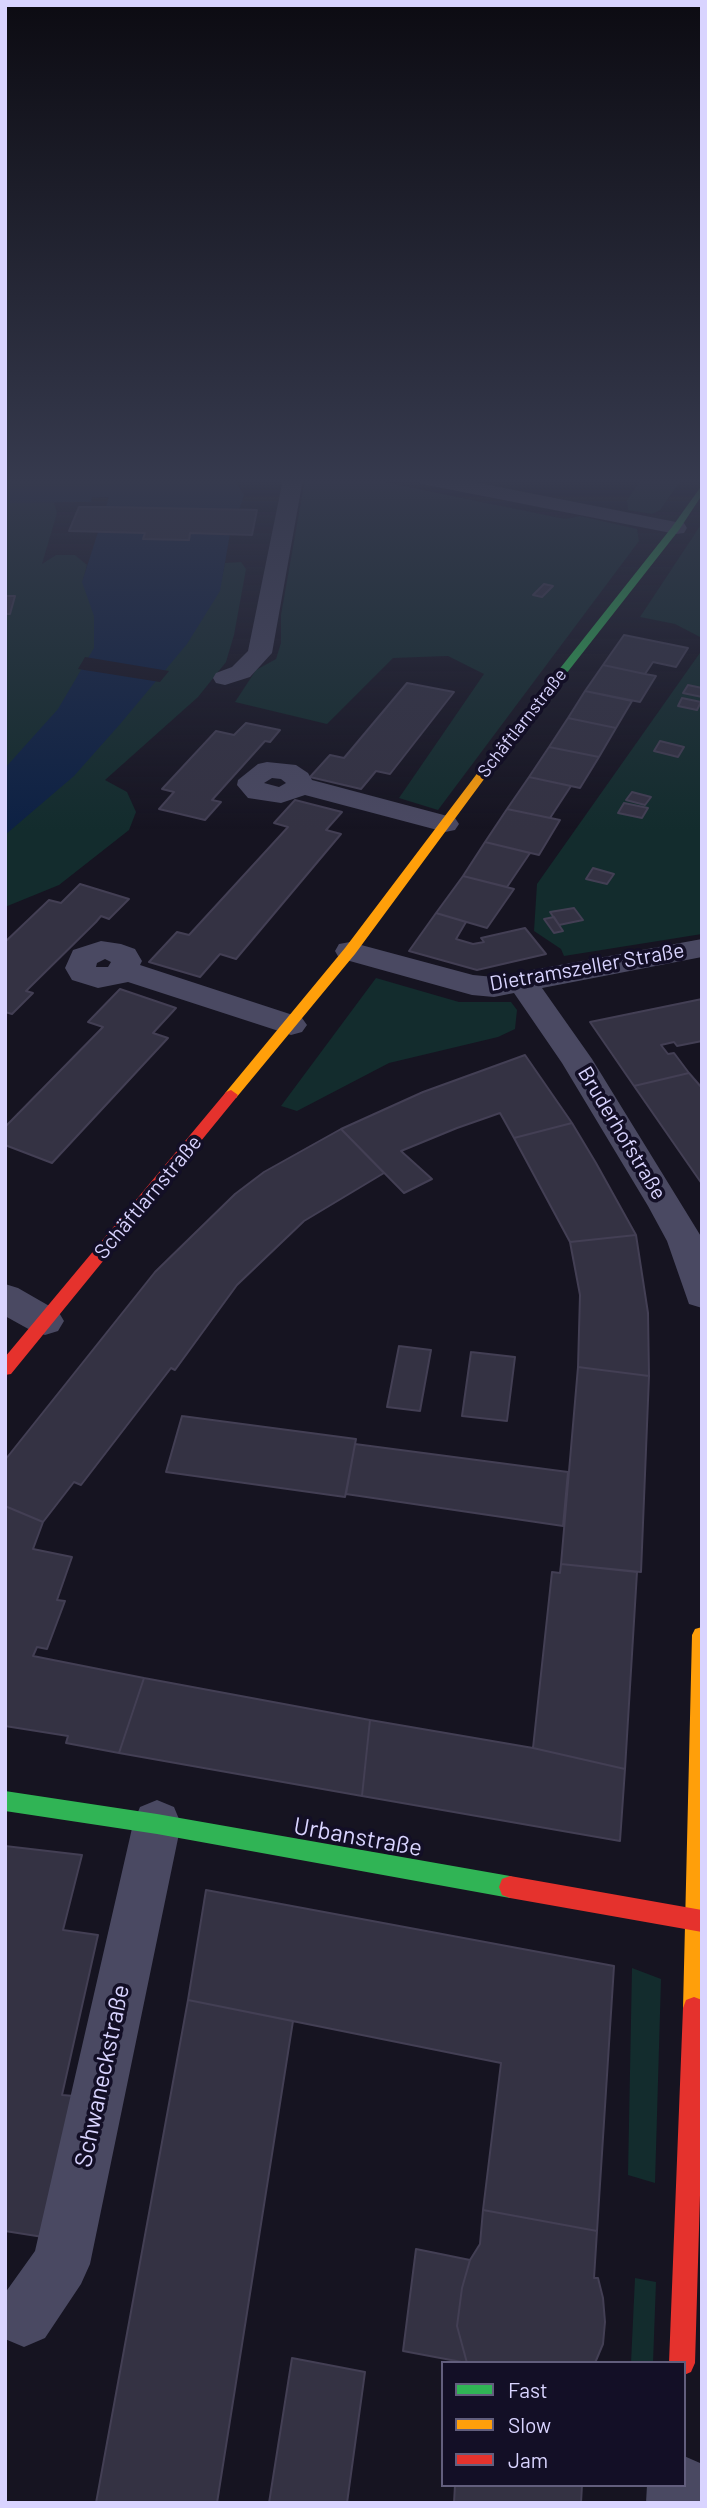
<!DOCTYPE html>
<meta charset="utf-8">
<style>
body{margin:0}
#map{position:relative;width:707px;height:2508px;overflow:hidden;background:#161421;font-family:Barlow,sans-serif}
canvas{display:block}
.frame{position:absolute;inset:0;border:7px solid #d9d4ff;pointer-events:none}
.legend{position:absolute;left:441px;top:2361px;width:245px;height:126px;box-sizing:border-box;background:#130f26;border:2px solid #625e7d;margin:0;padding:9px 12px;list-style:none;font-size:21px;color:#d9d4ff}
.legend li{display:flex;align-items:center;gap:14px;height:35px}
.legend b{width:35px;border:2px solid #625e7d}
</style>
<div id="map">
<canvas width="707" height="2508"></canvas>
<div class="frame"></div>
<ul class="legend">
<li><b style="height:9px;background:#30b455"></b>Fast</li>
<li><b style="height:9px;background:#ff9f0a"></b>Slow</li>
<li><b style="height:9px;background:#e5322d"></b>Jam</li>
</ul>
</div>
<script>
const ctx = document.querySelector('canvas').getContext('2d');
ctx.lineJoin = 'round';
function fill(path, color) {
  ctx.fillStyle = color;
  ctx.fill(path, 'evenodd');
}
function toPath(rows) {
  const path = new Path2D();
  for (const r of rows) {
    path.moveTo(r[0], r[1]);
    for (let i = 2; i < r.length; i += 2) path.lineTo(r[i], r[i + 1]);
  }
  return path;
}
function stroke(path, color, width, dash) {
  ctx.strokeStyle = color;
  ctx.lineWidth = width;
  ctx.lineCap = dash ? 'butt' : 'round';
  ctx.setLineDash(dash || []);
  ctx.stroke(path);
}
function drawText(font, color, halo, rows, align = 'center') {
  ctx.font = font + ' Barlow,sans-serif';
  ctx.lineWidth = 7;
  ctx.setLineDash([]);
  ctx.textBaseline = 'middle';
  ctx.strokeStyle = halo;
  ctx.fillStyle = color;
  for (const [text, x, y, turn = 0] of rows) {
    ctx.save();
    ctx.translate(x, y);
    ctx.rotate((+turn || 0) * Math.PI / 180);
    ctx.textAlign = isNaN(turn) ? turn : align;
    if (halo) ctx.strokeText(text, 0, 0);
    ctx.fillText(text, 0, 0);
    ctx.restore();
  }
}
fill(toPath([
 [5,479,120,479,116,485,58,487,54,503,57,513,42,564,56,555,75,555,87,565,83,580,221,582,225,563,241,562,246,569,234,635,226,662,198,697,105,780,127,792,136,812,129,830,59,885,5,907],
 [305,479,369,479,565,519,580,516,637,529,639,541,438,810,399,798,484,674,448,656,393,658,327,724,235,702,256,670,276,659,281,643,281,615],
 [642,479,682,479,660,510,652,514,628,510,627,500],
 [702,523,702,638,675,624,640,617],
 [702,650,702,934,564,956,561,949,534,931,537,884],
 [376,978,459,1002,511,1002,517,1010,515,1029,498,1037,389,1063,297,1111,281,1106],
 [632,1968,661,1979,655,2183,628,2175],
 [635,2278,656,2282,653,2363,631,2363]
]), '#132c2d');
fill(toPath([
 [120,479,234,479,244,495,239,510,106,507,112,485,116,485],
 [95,487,91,502,5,503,5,491],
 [98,532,145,533,189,539,190,533,230,534,220,591,187,644,121,723,74,776,5,835,5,768,58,709,94,648,94,616,82,582]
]), '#0d2144');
fill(toPath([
 [85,657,169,671,160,682,78,669]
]), '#161421');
fill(toPath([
 [158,479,167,481,170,485,167,489,111,497,5,500,5,488,111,485,158,479]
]), '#0d2144');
const building = toPath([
 [79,507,106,507,257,510,252,535,190,533,189,540,143,539,145,533,69,531,79,507],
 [544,584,553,586,542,597,533,595,544,584],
 [5,596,15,596,10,614,5,614,5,596],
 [624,635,688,648,676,667,653,662,645,674,603,665,624,635],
 [603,665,645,674,656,676,640,702,585,691,603,665],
 [407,683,454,692,390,774,376,771,361,789,310,777,330,755,344,758,407,683],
 [688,685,702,688,702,697,683,693,688,685],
 [585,691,632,701,616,728,568,718,585,691],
 [682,698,701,702,697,710,678,706,682,698],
 [568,718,616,728,599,757,549,747,568,718],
 [246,723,280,730,270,742,265,741,212,800,221,802,205,820,159,809,174,792,162,789,216,731,234,735,246,723],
 [660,741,684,747,678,757,654,751,660,741],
 [549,747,599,757,580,788,529,777,549,747],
 [529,777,571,786,550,818,507,809,529,777],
 [632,792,651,797,645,805,626,800,632,792],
 [295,800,342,812,326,830,341,834,236,959,220,954,200,977,149,962,177,932,189,935,288,827,274,823,295,800],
 [624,803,648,808,642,818,618,813,624,803],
 [507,809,560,820,539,855,485,842,507,809],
 [485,842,530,853,507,887,463,876,485,842],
 [593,868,614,874,607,884,586,879,593,868],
 [463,876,514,889,487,928,436,913,463,876],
 [80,884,129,899,109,919,101,916,96,922,26,991,33,993,12,1014,5,1012,5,942,49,900,61,903,80,884],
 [574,908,583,920,559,925,550,912,574,908],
 [436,913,466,922,456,939,473,944,484,942,481,938,525,928,546,954,477,970,409,951,436,913],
 [554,917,559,925,563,931,554,933,544,919,554,917],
 [120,989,176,1008,153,1033,168,1038,52,1163,5,1145,5,1127,103,1027,88,1022,120,989],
 [702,999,702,1041,677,1046,674,1042,661,1045,668,1054,674,1053,689,1073,634,1086,590,1022,702,999],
 [525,1055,572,1123,514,1138,500,1113,457,1128,401,1151,432,1179,404,1193,341,1129,423,1092,525,1055],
 [689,1073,702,1088,702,1184,634,1086,689,1073],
 [572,1123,596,1163,636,1235,570,1242,514,1138,572,1123],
 [341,1129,384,1173,304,1221,237,1285,175,1370,171,1368,81,1485,74,1482,43,1522,5,1506,5,1460,155,1272,235,1194,264,1172,341,1129],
 [636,1235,648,1313,649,1376,578,1367,580,1295,570,1242,636,1235],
 [399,1346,431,1350,420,1411,387,1407,399,1346],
 [471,1352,515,1357,507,1421,462,1416,471,1352],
 [578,1367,649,1376,641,1572,561,1564,578,1367],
 [182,1416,356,1439,345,1497,166,1472,182,1416],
 [355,1444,568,1472,563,1526,346,1494,355,1444],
 [5,1506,43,1522,33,1549,72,1557,57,1600,65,1601,47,1649,37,1647,33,1656,144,1678,119,1753,66,1743,68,1736,5,1726,5,1506],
 [561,1564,637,1572,625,1769,533,1748,552,1572,560,1573,561,1564],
 [144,1678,370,1720,362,1796,119,1753,144,1678],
 [370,1720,533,1748,625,1769,620,1841,362,1796,370,1720],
 [5,1846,82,1855,63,1930,98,1935,62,2095,74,2096,43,2237,5,2231,5,1846],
 [206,1890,614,1966,597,2231,483,2210,501,2063,188,2000,206,1890],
 [188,2000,293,2021,217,2503,96,2503,188,2000],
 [483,2210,597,2231,594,2278,598,2278,603,2298,605,2322,603,2344,595,2363,467,2363,457,2326,462,2288,470,2260,480,2244,483,2210],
 [416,2249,470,2260,462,2288,457,2326,467,2363,403,2351,416,2249],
 [292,2358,365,2372,347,2503,269,2503,292,2358],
 [455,2485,582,2485,581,2503,454,2503,455,2485]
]);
fill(building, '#343243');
stroke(building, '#433f54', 2);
fill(toPath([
 [283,479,303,479,272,653,250,677,225,685,216,683,213,678,216,673,232,667,248,651,283,479],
 [417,479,459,479,676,522,684,523,687,528,684,533,676,534,427,485,420,483,417,479],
 [267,762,296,765,308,773,312,780,455,818,459,824,455,830,445,832,305,795,281,803,248,798,237,785,238,780,258,764,267,762],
 [272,778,281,779,286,783,279,787,264,783,272,778],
 [702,939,702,957,542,988,592,1059,702,1238,702,1308,689,1304,667,1241,648,1206,562,1063,514,993,494,997,472,995,339,958,335,951,339,944,350,942,473,975,494,977,702,939],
 [101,941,121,944,135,949,142,961,140,965,302,1018,307,1025,302,1032,291,1035,128,982,98,988,72,980,65,968,73,950,101,941],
 [105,959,111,962,108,967,96,967,97,963,105,959],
 [5,1284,18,1288,58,1311,64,1321,58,1331,45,1335,32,1331,5,1316,5,1284],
 [157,1800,174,1807,181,1824,90,2264,81,2284,45,2338,24,2347,5,2339,5,2293,35,2251,133,1824,140,1807,157,1800],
 [684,2456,700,2463,702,2467,702,2503,646,2503,647,2485,684,2485,684,2456]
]), '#4a4962');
fill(toPath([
 [702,485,702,495,679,530,493,767,485,767,485,763,672,527,702,485],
 [5,1791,157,1814,510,1876,518,1879,521,1887,518,1895,510,1898,157,1834,5,1811,5,1791]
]), '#30b455');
fill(toPath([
 [489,762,495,765,493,767,355,954,236,1098,226,1098,224,1095,226,1092,345,948,485,763,489,762],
 [702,1627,702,2016,694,2019,686,2016,683,2008,692,1635,695,1629,702,1627]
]), '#ff9f0a');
fill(toPath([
 [231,1090,238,1095,236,1098,11,1374,5,1375,5,1357,226,1092,231,1090],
 [510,1876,702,1910,702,1932,510,1898,502,1895,499,1887,502,1879,510,1876],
 [694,1997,702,2000,702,2128,695,2363,691,2372,684,2375,684,2363,669,2363,683,2008,686,2000,694,1997]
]), '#e5322d');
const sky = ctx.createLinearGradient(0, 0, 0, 830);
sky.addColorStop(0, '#0c0b12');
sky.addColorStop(0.58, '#363a4e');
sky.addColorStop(1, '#363a4e00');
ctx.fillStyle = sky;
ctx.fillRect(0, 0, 707, 830);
drawText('18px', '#d9d4ff', '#130f26', [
 ["Schäftlarnstraße",522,723,-52]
]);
drawText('21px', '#d9d4ff', '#130f26', [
 ["Dietramszeller Straße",587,967,-10],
 ["Bruderhofstraße",622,1133,59],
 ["Schäftlarnstraße",148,1197,-50]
]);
drawText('24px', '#d9d4ff', '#130f26', [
 ["Urbanstraße",358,1837,10],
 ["Schwaneckstraße",102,2076,-78]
]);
</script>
